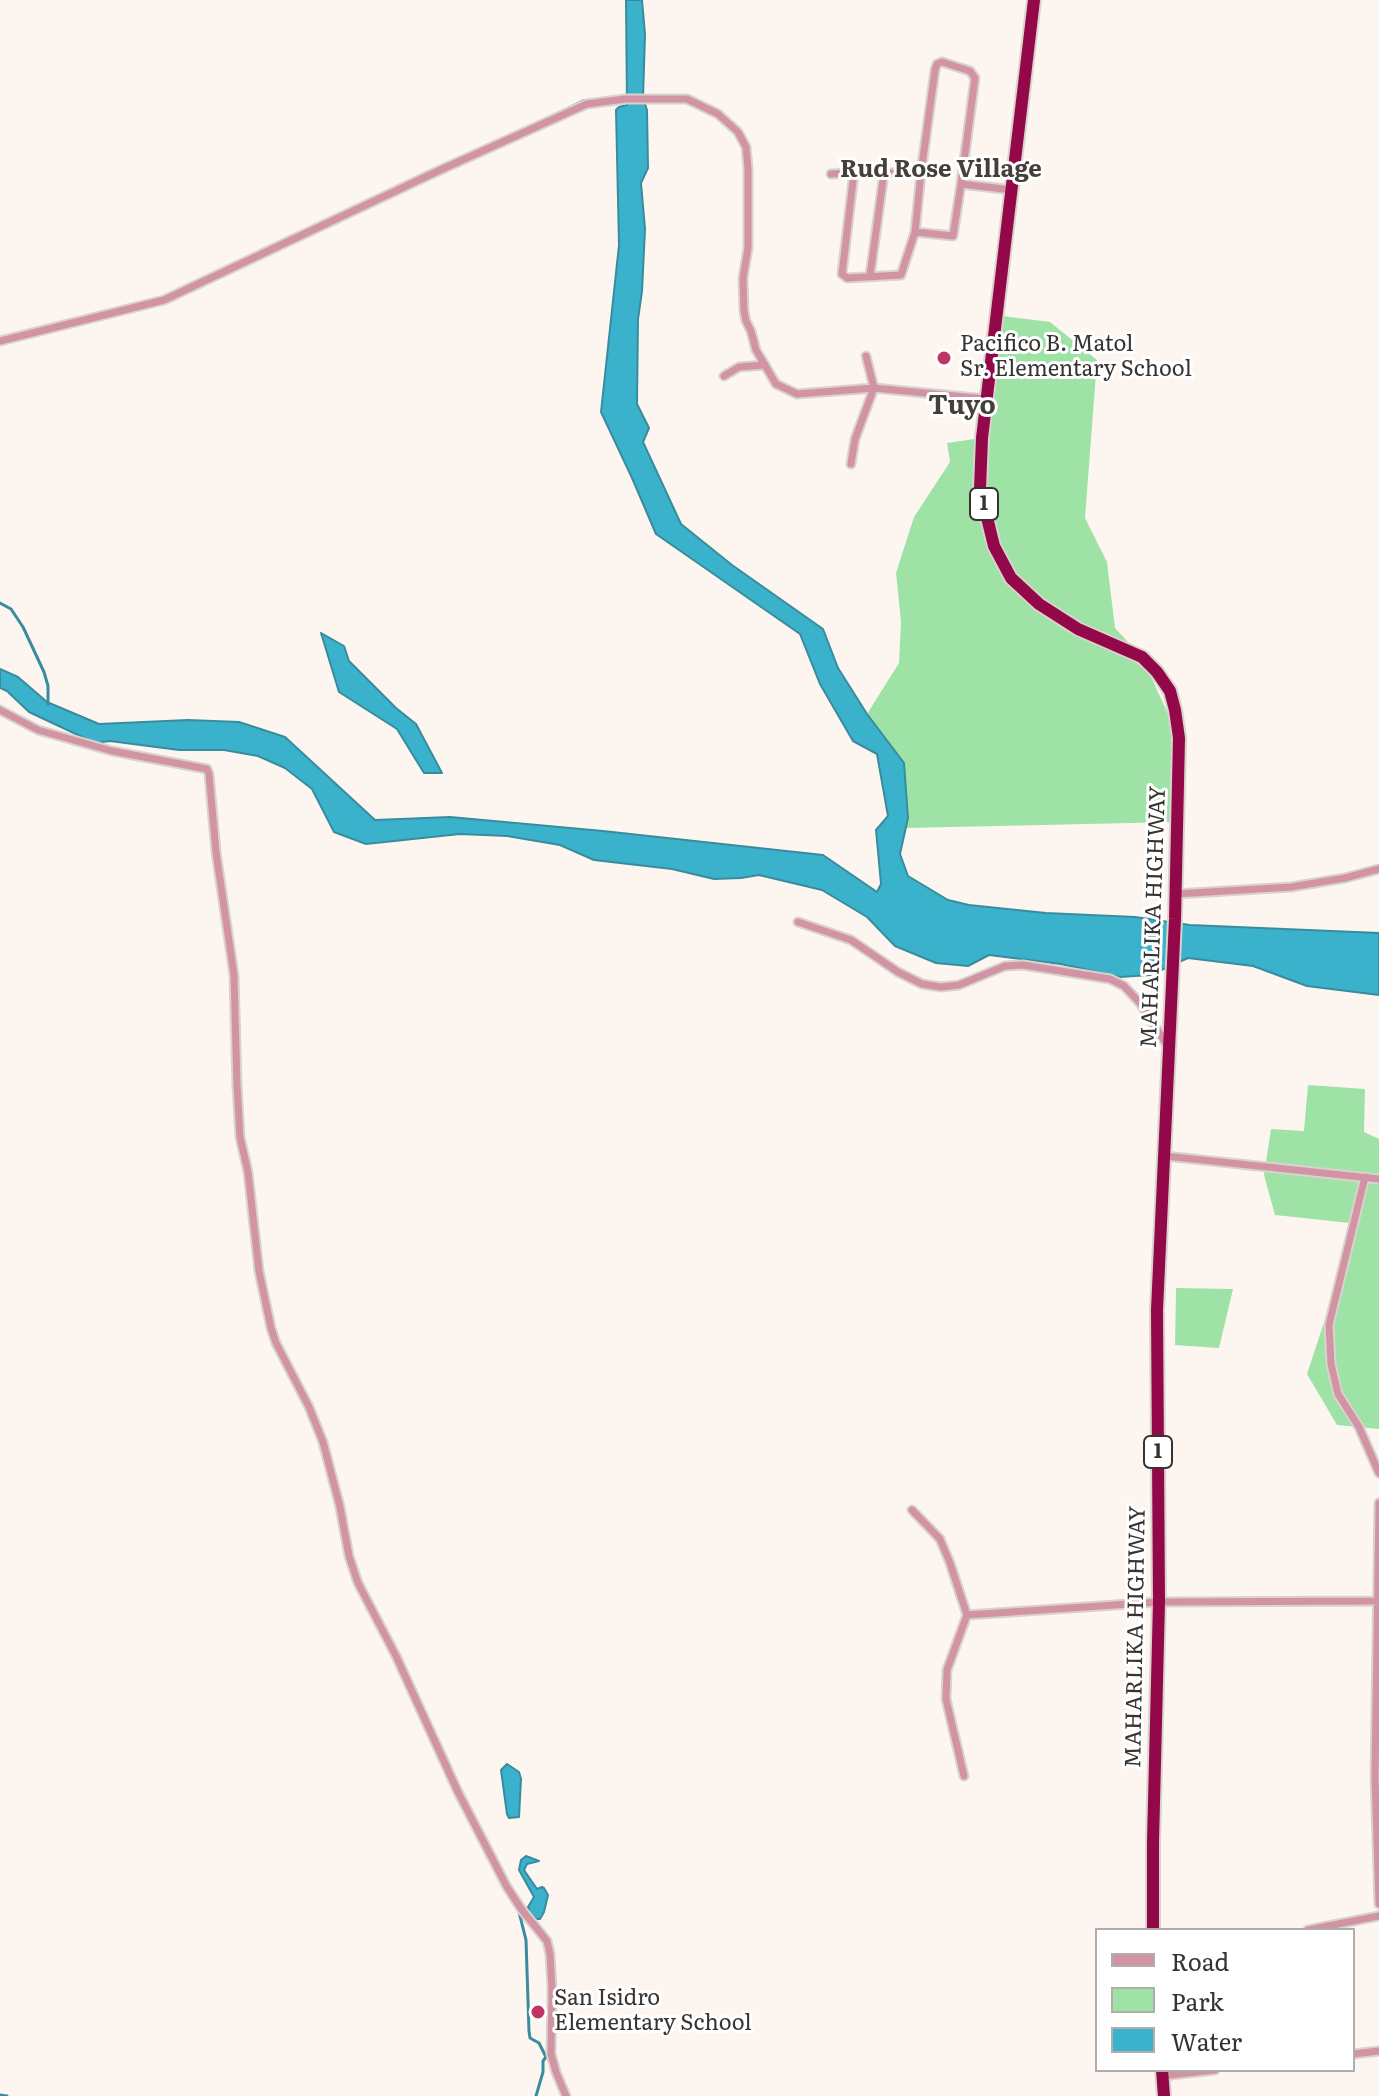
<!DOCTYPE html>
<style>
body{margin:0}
#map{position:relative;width:1379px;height:2096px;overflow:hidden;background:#fdf6f0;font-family:Literata,serif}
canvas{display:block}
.legend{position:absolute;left:1095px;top:1928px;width:260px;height:144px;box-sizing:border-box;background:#fff;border:2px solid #afadad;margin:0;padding:10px 14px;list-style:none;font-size:24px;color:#363331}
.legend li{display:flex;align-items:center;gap:16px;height:40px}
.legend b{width:40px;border:2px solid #afadad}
</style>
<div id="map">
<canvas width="1379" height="2096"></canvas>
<ul class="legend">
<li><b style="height:10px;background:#d294a4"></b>Road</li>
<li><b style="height:22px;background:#9ee2a6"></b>Park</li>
<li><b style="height:22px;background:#3ab2cb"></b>Water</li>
</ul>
</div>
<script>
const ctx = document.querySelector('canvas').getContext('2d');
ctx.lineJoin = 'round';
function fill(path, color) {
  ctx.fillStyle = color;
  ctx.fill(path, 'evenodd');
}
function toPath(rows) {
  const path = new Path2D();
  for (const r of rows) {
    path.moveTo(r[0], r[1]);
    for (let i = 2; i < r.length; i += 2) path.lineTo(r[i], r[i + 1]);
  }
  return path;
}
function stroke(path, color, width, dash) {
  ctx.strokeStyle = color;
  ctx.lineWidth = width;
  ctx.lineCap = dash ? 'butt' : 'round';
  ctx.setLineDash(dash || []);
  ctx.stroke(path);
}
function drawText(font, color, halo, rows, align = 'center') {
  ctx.font = font + ' Literata,serif';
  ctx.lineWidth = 6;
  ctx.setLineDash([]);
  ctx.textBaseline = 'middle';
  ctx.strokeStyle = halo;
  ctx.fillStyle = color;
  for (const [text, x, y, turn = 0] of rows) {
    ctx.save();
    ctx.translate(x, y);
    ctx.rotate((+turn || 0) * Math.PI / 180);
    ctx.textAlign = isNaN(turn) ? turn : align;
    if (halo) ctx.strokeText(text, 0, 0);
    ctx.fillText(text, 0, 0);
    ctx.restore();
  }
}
fill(toPath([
 [1002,316,1050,322,1097,360,1085,518,1107,562,1115,628,1142,657,1179,738,1177,822,906,828,904,763,867,714,899,663,901,622,896,573,914,517,950,462,947,443,982,438],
 [1308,1085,1365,1089,1364,1132,1379,1139,1379,1429,1337,1425,1307,1374,1336,1286,1350,1223,1275,1215,1264,1175,1271,1129,1304,1131],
 [1176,1288,1233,1289,1219,1348,1175,1345]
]), '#9ee2a6');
const water = toPath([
 [626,0,642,0,645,34,643,98,647,110,648,168,641,183,645,229,642,291,638,319,637,404,649,428,643,442,681,524,732,565,823,629,838,668,867,714,904,763,908,818,900,854,908,876,948,900,969,905,1046,913,1135,917,1190,925,1379,933,1379,995,1307,986,1253,966,1188,958,1150,975,1120,977,1061,964,989,955,968,966,936,963,895,946,867,917,822,890,759,875,741,878,714,879,672,869,594,860,560,845,507,836,460,834,366,844,334,832,312,789,285,768,258,756,224,750,179,750,110,741,95,743,29,712,7,691,0,688,0,669,18,677,47,702,99,724,188,720,239,722,285,737,375,820,450,817,603,831,823,855,877,892,881,884,876,830,888,816,877,754,853,741,820,684,800,634,656,534,632,478,601,412,619,245,616,110,619,107,627,105,626,0],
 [321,633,344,646,349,661,396,708,416,724,442,773,424,773,397,729,339,692,321,633],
 [507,1764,519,1772,521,1779,519,1817,509,1818,507,1814,501,1770,507,1764],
 [526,1856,539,1861,527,1864,524,1870,537,1889,542,1887,544,1888,548,1895,544,1912,540,1919,537,1919,530,1914,528,1907,534,1897,519,1870,521,1860,526,1856]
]);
fill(water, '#3ab2cb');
stroke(water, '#398c9d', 2);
stroke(toPath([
 [558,113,583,101,607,98],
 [0,603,11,609,23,627,44,672,48,686,48,704],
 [519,1912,526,1940,529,2031,530,2038,539,2043,546,2057,543,2061,543,2072,536,2096],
 [0,2095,7,2096]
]), '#398c9d', 3);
const street = toPath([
 [854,173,921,173,915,232,901,275,847,278,842,274,854,173],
 [921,173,935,70,937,64,942,62,970,71,975,78,961,184],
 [831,174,854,173],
 [915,232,953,236,961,184,1012,190],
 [870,276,884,173],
 [0,341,164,300,438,171,587,104,625,99,687,99,718,114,738,132,746,147,748,169,748,248,743,278,744,311,746,321,751,331,756,350,776,384,797,394,874,388,986,399],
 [724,376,739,367,765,365],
 [851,464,855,439,874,388,866,356],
 [0,710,38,730,112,751,207,769,209,774,216,852,234,975,237,1086,240,1137,248,1172,259,1271,271,1328,276,1343,309,1407,323,1442,340,1507,349,1556,358,1583,396,1656,458,1792,507,1887,522,1910,547,1941,550,1954,552,1988,551,2054,556,2072,566,2096],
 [1176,894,1291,887,1345,878,1379,869],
 [798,922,851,940,898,972,922,984,941,987,959,985,1005,966,1023,965,1110,979,1124,986,1140,1003,1167,1045],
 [1165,1156,1379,1179],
 [1365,1177,1329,1325,1331,1364,1338,1394,1359,1427,1379,1473],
 [1379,1503,1375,1777,1379,1904],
 [912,1510,940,1539,950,1563,967,1615,947,1670,946,1699,964,1776],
 [967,1615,1159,1602,1379,1601],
 [1308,1930,1379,1916],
 [1353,2054,1379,2051],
 [1162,2076,1215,2070]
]);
const highway = toPath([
 [1034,0,982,438,980,489,994,546,1011,578,1039,604,1078,629,1142,657,1157,672,1170,691,1175,710,1179,738,1175,919,1157,1310,1159,1602,1153,1842,1153,1930],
 [1162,2070,1164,2096]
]);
stroke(street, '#d9d3ce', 11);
stroke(highway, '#d9d3ce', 16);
stroke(street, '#d294a4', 7);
stroke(highway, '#930848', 12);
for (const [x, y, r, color] of [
 [944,358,8,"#c13466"],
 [538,2012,8,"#c13466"]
]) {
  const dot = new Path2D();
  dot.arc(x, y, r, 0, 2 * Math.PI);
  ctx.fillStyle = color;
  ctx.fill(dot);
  stroke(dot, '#fff', 3);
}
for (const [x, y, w] of [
 [984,504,28],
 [1158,1452,28]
]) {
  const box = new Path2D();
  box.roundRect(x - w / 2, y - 16, w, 32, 6);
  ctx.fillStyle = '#fff';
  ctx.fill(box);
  stroke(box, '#363331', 2);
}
drawText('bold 20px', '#363331', null, [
 ["1",984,504],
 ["1",1158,1452]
]);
drawText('22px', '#363331', '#fff', [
 ["Pacifico B. Matol",960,345],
 ["Sr. Elementary School",960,370],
 ["San Isidro",554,1999],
 ["Elementary School",554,2024]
], 'left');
drawText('22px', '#363331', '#fff', [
 ["MAHARLIKA HIGHWAY",1154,917,-88],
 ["MAHARLIKA HIGHWAY",1136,1637,-89]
]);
drawText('bold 24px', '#45403b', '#fff', [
 ["Rud Rose Village",941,170]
]);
drawText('bold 26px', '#45403b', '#fff', [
 ["Tuyo",962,406]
]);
</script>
